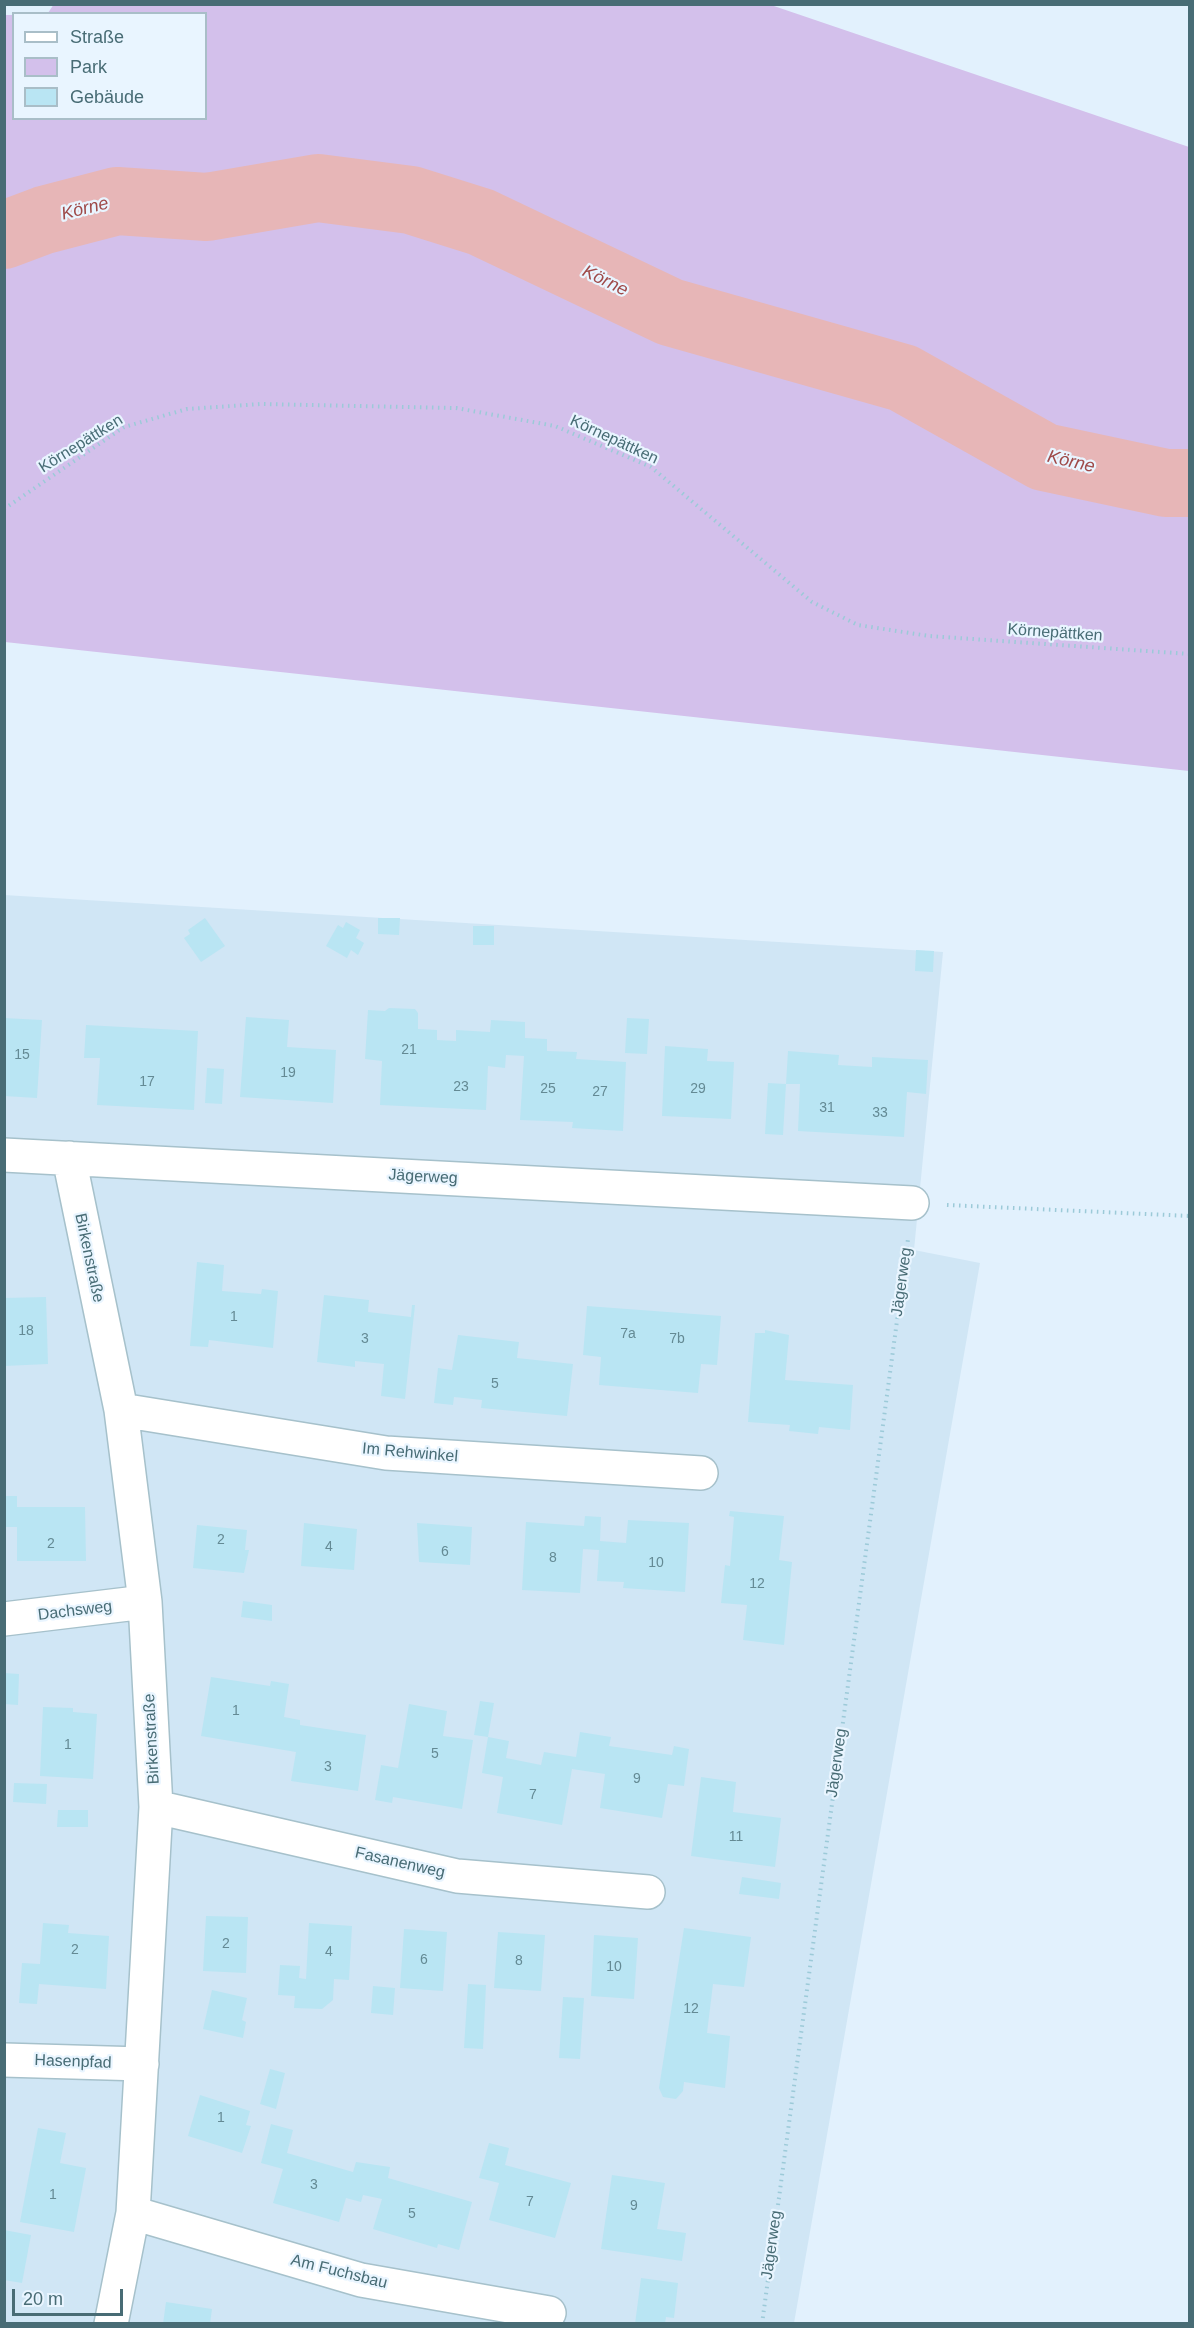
<!DOCTYPE html>
<meta charset="utf-8">
<style>
body{margin:0}
#map{position:relative;width:1194px;height:2328px;overflow:hidden;background:#e2f1fd;font-family:Helvetica,sans-serif}
canvas{display:block}
.frame{position:absolute;inset:0;border:6px solid #486c75;pointer-events:none}
.legend{position:absolute;left:12px;top:12px;width:195px;height:108px;box-sizing:border-box;background:#e9f5ff;border:2px solid #a9bec8;margin:0;padding:8px 10px;list-style:none;font-size:18px;color:#486c75}
.legend li{display:flex;align-items:center;gap:12px;height:30px}
.legend b{width:30px;border:2px solid #a9bec8}
.scale{position:absolute;left:12px;top:2289px;width:111px;height:27px;box-sizing:border-box;border:3px solid #486c75;border-top:0;padding-left:8px;font-size:18px;line-height:21px;white-space:nowrap;color:#486c75;-webkit-text-stroke:4px #e9f5ff;paint-order:stroke}
</style>
<div id="map">
<canvas width="1194" height="2328"></canvas>
<div class="frame"></div>
<ul class="legend">
<li><b style="height:8px;background:#fff"></b>Straße</li>
<li><b style="height:16px;background:#d3c0eb"></b>Park</li>
<li><b style="height:16px;background:#b9e5f3"></b>Gebäude</li>
</ul>
<div class="scale">20 m</div>
</div>
<script>
const ctx = document.querySelector('canvas').getContext('2d');
ctx.lineJoin = 'round';
function fill(path, color) {
  ctx.fillStyle = color;
  ctx.fill(path, 'evenodd');
}
function toPath(rows) {
  const path = new Path2D();
  for (const r of rows) {
    path.moveTo(r[0], r[1]);
    for (let i = 2; i < r.length; i += 2) path.lineTo(r[i], r[i + 1]);
  }
  return path;
}
function stroke(path, color, width, dash) {
  ctx.strokeStyle = color;
  ctx.lineWidth = width;
  ctx.lineCap = dash ? 'butt' : 'round';
  ctx.setLineDash(dash || []);
  ctx.stroke(path);
}
function drawText(font, color, halo, rows, align = 'center') {
  ctx.font = font + ' Helvetica,sans-serif';
  ctx.lineWidth = 4.5;
  ctx.setLineDash([]);
  ctx.textBaseline = 'middle';
  ctx.strokeStyle = halo;
  ctx.fillStyle = color;
  for (const [text, x, y, turn = 0] of rows) {
    ctx.save();
    ctx.translate(x, y);
    ctx.rotate((+turn || 0) * Math.PI / 180);
    ctx.textAlign = isNaN(turn) ? turn : align;
    if (halo) ctx.strokeText(text, 0, 0);
    ctx.fillText(text, 0, 0);
    ctx.restore();
  }
}
fill(toPath([
 [4,895,943,952,914,1250,980,1263,794,2323,5,2323]
]), '#d0e6f5');
fill(toPath([
 [768,4,1189,147,1189,771,5,642,5,15,13,15,14,118,206,118,206,14,36,13,48,13,54,4]
]), '#d3c0eb');
stroke(toPath([
 [4,235,44,220,117,201,207,207,318,188,411,200,481,222,670,312,903,378,1044,457,1166,483,1190,483]
]), '#e7b6b7', 68);
fill(toPath([
 [205,918,225,946,201,962,184,938,190,934,188,930],
 [378,918,400,918,399,935,378,934],
 [346,922,360,930,356,938,364,943,358,955,351,950,347,958,326,946,338,925,343,928],
 [473,926,494,926,494,945,473,945],
 [916,950,934,951,933,972,915,971],
 [389,1008,415,1009,418,1013,418,1029,437,1030,437,1040,456,1041,456,1030,490,1032,491,1020,525,1022,525,1038,547,1039,547,1051,577,1052,576,1059,626,1062,623,1131,572,1128,573,1122,520,1120,524,1056,506,1055,505,1068,488,1066,486,1110,380,1105,382,1061,365,1059,368,1010,385,1011],
 [246,1017,289,1020,287,1047,336,1050,333,1103,240,1097],
 [4,1018,42,1020,37,1098,4,1096],
 [627,1018,649,1019,647,1054,625,1053],
 [86,1025,198,1031,194,1110,97,1105,100,1058,84,1058],
 [665,1046,708,1049,707,1061,734,1062,731,1119,662,1116],
 [788,1051,839,1055,838,1065,872,1067,872,1057,928,1060,926,1094,907,1092,904,1137,798,1131,800,1084,786,1084],
 [207,1068,224,1069,222,1104,205,1103],
 [768,1083,786,1084,783,1135,765,1134],
 [197,1262,224,1265,222,1291,261,1294,262,1289,278,1291,273,1348,209,1340,208,1347,190,1346],
 [324,1295,369,1300,368,1312,411,1317,412,1305,415,1305,405,1399,381,1396,384,1364,355,1361,355,1367,317,1362],
 [46,1297,48,1364,4,1366,4,1298],
 [587,1306,721,1316,717,1365,701,1364,698,1393,599,1385,601,1357,583,1355],
 [765,1330,789,1335,785,1380,853,1385,850,1430,819,1427,818,1434,789,1431,790,1425,748,1422,755,1333,765,1333],
 [458,1335,519,1342,517,1358,573,1364,567,1416,481,1408,482,1400,454,1397,453,1405,434,1403,438,1368,452,1370],
 [4,1496,17,1496,17,1507,85,1507,86,1561,17,1561,17,1527,4,1527],
 [730,1511,784,1516,779,1560,792,1562,784,1645,743,1640,747,1605,721,1603,725,1565,730,1566,734,1517,729,1516],
 [585,1516,601,1517,600,1541,626,1543,628,1520,689,1523,685,1592,623,1588,624,1582,597,1581,599,1550,583,1549,580,1593,522,1590,526,1522,584,1526],
 [304,1523,357,1529,354,1570,301,1566],
 [417,1523,472,1527,470,1565,419,1562],
 [197,1525,247,1530,245,1550,249,1550,244,1573,193,1568],
 [243,1601,272,1605,272,1621,241,1617],
 [4,1673,19,1674,18,1705,4,1704],
 [211,1677,270,1686,271,1681,289,1684,284,1717,300,1720,300,1725,366,1735,358,1791,291,1781,296,1752,201,1736],
 [480,1701,494,1703,488,1737,474,1735],
 [409,1704,447,1711,443,1736,473,1740,462,1809,393,1797,392,1803,375,1800,381,1765,398,1768],
 [43,1707,73,1708,73,1712,97,1714,93,1779,40,1776],
 [580,1732,611,1737,609,1746,672,1755,674,1746,689,1749,684,1786,668,1784,662,1818,600,1808,605,1774,572,1769,562,1825,497,1813,503,1777,482,1773,488,1737,509,1741,506,1758,541,1765,544,1752,576,1757],
 [701,1777,736,1782,733,1812,781,1818,775,1867,691,1856],
 [14,1783,47,1784,46,1804,13,1802],
 [58,1810,88,1810,88,1827,57,1827],
 [742,1877,781,1883,779,1899,739,1894],
 [206,1916,248,1917,246,1973,203,1971],
 [43,1923,69,1925,68,1933,109,1936,106,1989,39,1984,37,2004,19,2003,22,1963,40,1964],
 [309,1923,352,1926,349,1980,334,1979,333,2000,322,2009,294,2008,295,1996,278,1995,280,1965,300,1966,299,1978,306,1979],
 [684,1928,751,1937,744,1987,713,1984,707,2033,730,2036,725,2088,684,2082,683,2091,676,2099,663,2097,659,2088],
 [404,1929,447,1932,443,1991,400,1988],
 [498,1932,545,1935,541,1991,494,1988],
 [594,1935,638,1938,634,1999,591,1996],
 [468,1984,486,1985,483,2049,464,2048],
 [373,1986,395,1988,393,2015,371,2013],
 [212,1990,247,1998,242,2020,246,2022,243,2038,203,2029],
 [563,1997,584,1998,580,2059,559,2058],
 [270,2069,285,2073,276,2109,260,2104],
 [200,2095,250,2111,246,2125,251,2126,242,2153,188,2136],
 [271,2124,293,2130,287,2153,353,2172,356,2162,390,2167,388,2178,472,2202,459,2250,438,2244,437,2248,373,2229,382,2199,363,2195,361,2202,346,2198,339,2222,273,2203,283,2169,261,2163],
 [38,2128,66,2133,60,2163,86,2168,74,2232,20,2222],
 [489,2143,509,2148,505,2165,571,2183,555,2238,489,2220,499,2183,479,2178],
 [612,2175,665,2183,657,2229,686,2233,682,2261,601,2249],
 [4,2230,31,2235,22,2283,4,2280],
 [641,2278,678,2283,674,2318,666,2317,665,2324,635,2324],
 [166,2302,212,2309,210,2324,163,2324]
]), '#b9e5f3');
const street = toPath([
 [4,1155,912,1203],
 [69,1158,121,1410,145,1602,156,1807,133,2213,111,2324],
 [121,1410,386,1453,701,1473],
 [4,1619,145,1602],
 [156,1807,457,1876,648,1892],
 [4,2060,142,2064],
 [133,2213,361,2280,549,2313]
]);
stroke(street, '#a6c1cb', 36);
stroke(toPath([
 [4,509,124,427,187,409,261,404,456,408,555,426,651,467,812,602,858,625,929,636,1190,654],
 [947,1205,1190,1216],
 [762,2324,908,1239]
]), '#9ccad8', 4, [1.5, 4.5]);
stroke(street, '#fff', 33);
drawText('14px', '#648a94', null, [
 ["21",409,1050],
 ["15",22,1055],
 ["19",288,1073],
 ["17",147,1082],
 ["23",461,1087],
 ["25",548,1089],
 ["29",698,1089],
 ["27",600,1092],
 ["31",827,1108],
 ["33",880,1113],
 ["1",234,1317],
 ["18",26,1331],
 ["7a",628,1334],
 ["3",365,1339],
 ["7b",677,1339],
 ["5",495,1384],
 ["2",221,1540],
 ["2",51,1544],
 ["4",329,1547],
 ["6",445,1552],
 ["8",553,1558],
 ["10",656,1563],
 ["12",757,1584],
 ["1",236,1711],
 ["1",68,1745],
 ["5",435,1754],
 ["3",328,1767],
 ["9",637,1779],
 ["7",533,1795],
 ["11",736,1837],
 ["2",226,1944],
 ["2",75,1950],
 ["4",329,1952],
 ["6",424,1960],
 ["8",519,1961],
 ["10",614,1967],
 ["12",691,2009],
 ["1",221,2118],
 ["3",314,2185],
 ["1",53,2195],
 ["7",530,2202],
 ["9",634,2206],
 ["5",412,2214]
]);
drawText('16px', '#486c75', '#e9f5ff', [
 ["Körnepättken",614,440,25],
 ["Körnepättken",81,444,-32],
 ["Körnepättken",1055,633,4],
 ["Jägerweg",423,1177,3],
 ["Birkenstraße",89,1258,78],
 ["Jägerweg",902,1282,-82],
 ["Im Rehwinkel",410,1453,5],
 ["Dachsweg",75,1611,-7],
 ["Birkenstraße",152,1739,-93],
 ["Jägerweg",837,1763,-82],
 ["Fasanenweg",400,1863,13],
 ["Hasenpfad",73,2062,2],
 ["Jägerweg",772,2245,-82],
 ["Am Fuchsbau",339,2272,14]
]);
drawText('italic 18px', '#9f4a49', '#e9f5ff', [
 ["Körne",85,209,-14],
 ["Körne",605,281,26],
 ["Körne",1071,462,13]
]);
</script>
